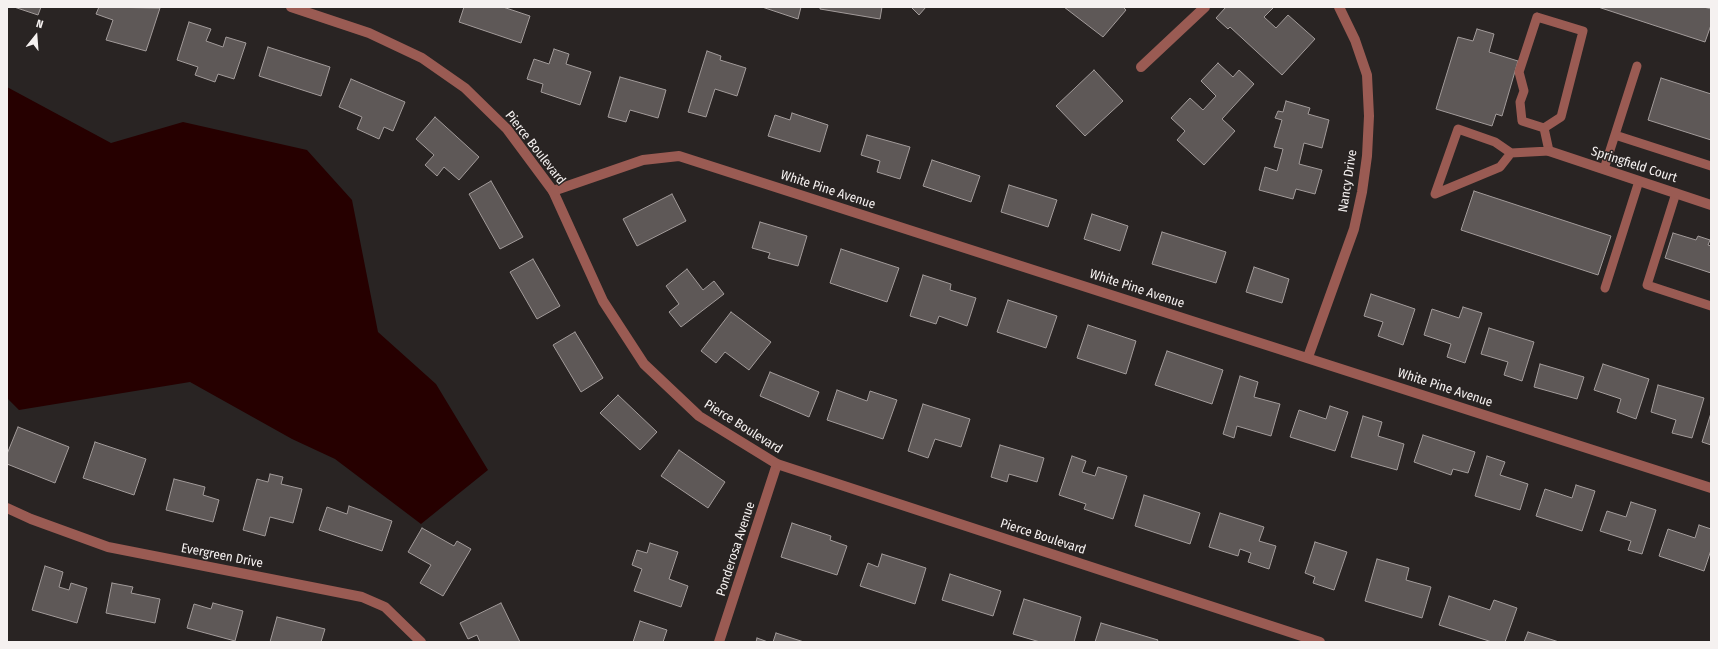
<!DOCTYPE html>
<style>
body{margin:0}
#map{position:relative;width:1718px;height:649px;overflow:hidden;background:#292423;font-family:"Fira Sans Condensed",sans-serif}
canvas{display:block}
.frame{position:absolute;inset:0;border:8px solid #f5f1f0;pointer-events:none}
.north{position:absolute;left:16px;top:16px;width:40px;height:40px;-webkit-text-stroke:3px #292423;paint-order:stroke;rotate:17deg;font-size:11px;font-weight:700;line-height:16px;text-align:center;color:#f5f1f0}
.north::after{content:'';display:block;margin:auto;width:14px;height:18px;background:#f5f1f0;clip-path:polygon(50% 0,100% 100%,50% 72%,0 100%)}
</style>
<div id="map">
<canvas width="1718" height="649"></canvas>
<div class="frame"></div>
<div class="north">N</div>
</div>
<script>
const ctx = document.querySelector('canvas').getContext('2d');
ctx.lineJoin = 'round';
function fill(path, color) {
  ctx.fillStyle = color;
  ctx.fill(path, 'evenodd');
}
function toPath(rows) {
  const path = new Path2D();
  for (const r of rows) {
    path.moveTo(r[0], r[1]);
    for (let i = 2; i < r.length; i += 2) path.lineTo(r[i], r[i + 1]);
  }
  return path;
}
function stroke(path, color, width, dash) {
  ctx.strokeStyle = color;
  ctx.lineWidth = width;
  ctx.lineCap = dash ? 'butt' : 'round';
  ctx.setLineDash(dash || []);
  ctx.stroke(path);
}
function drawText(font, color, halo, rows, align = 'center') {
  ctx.font = font + ' "Fira Sans Condensed",sans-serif';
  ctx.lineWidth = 3;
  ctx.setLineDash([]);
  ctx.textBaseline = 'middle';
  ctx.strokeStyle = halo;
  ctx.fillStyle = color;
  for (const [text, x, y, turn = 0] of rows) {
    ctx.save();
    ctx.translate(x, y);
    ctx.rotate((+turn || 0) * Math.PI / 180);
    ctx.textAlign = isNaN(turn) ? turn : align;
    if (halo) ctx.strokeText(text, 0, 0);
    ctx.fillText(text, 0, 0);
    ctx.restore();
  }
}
fill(toPath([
 [7,87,111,143,183,122,307,150,352,200,378,332,436,384,488,470,421,524,335,459,292,439,190,382,19,410,7,398]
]), '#260000');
const building = toPath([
 [14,7,41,7,38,15,14,7],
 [99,7,160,8,146,51,106,40,113,20,96,14,99,7],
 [464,7,503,7,530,16,521,43,459,22,464,7],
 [762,7,801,7,798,19,762,7],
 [820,7,882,7,880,19,820,9,820,7],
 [911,7,926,7,919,15,911,7],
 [1064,7,1123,7,1126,10,1103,37,1064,7],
 [1226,7,1274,7,1264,17,1276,28,1288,15,1315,39,1282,75,1230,27,1228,29,1216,18,1226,7],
 [1598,7,1704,7,1711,9,1711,25,1705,42,1598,7],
 [189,22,211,29,206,41,223,47,226,37,246,43,234,79,218,74,215,82,195,75,198,67,177,60,189,22],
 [1477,29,1494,34,1489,52,1518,61,1502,116,1496,114,1492,126,1436,109,1458,37,1473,41,1477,29],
 [268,47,330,67,321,96,259,76,268,47],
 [554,49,569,54,566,64,591,72,580,105,541,92,543,84,527,79,534,59,549,64,554,49],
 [707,51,721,56,720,60,746,68,737,96,715,89,706,117,688,112,707,51],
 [1218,63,1233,77,1239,70,1254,84,1222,119,1235,131,1204,165,1177,140,1185,131,1171,118,1190,98,1203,110,1216,96,1201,81,1218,63],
 [1094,70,1123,101,1085,136,1056,106,1094,70],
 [620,77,666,90,658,118,630,110,626,122,608,117,620,77],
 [1661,78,1711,94,1711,140,1648,120,1661,78],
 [351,79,405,102,393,131,384,127,379,139,357,129,362,117,339,107,351,79],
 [1286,101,1310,108,1308,114,1329,120,1322,148,1304,143,1299,164,1322,170,1315,194,1296,189,1293,199,1259,190,1265,167,1277,171,1283,149,1274,147,1282,120,1275,118,1278,111,1283,112,1286,101],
 [792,113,828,125,820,152,768,136,775,115,790,120,792,113],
 [435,117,479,157,459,180,444,167,437,176,425,165,434,155,416,139,435,117],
 [867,135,910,147,900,179,877,172,880,161,861,155,867,135],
 [932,160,980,176,971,202,923,186,932,160],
 [491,181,523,237,500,249,469,194,491,181],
 [1009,185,1057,200,1048,227,1001,212,1009,185],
 [1474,191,1611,236,1598,275,1461,230,1474,191],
 [672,194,686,221,637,246,623,219,672,194],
 [1092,214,1128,226,1120,251,1084,239,1092,214],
 [760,222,807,236,798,266,768,258,770,253,752,248,760,222],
 [1162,232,1226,252,1216,283,1152,264,1162,232],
 [1673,233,1696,240,1698,236,1710,240,1708,245,1711,246,1711,273,1665,258,1673,233],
 [841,249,899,268,887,302,830,283,841,249],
 [533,259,560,306,537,319,510,272,533,259],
 [1254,267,1289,279,1282,303,1246,292,1254,267],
 [687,269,703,290,714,281,724,294,681,327,669,312,679,304,666,286,687,269],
 [923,275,951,284,950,290,976,298,967,326,939,316,936,324,910,316,923,275],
 [1371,294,1415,309,1403,345,1378,336,1383,322,1364,316,1371,294],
 [1008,300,1057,316,1046,348,997,332,1008,300],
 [1463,307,1482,313,1465,363,1447,357,1451,344,1424,335,1432,309,1459,318,1463,307],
 [731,312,771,342,749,370,725,352,716,363,701,351,731,312],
 [1088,325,1136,341,1126,374,1077,358,1088,325],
 [1489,328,1534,342,1522,381,1504,375,1508,362,1481,354,1489,328],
 [575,332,603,378,581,392,553,345,575,332],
 [1167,351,1223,370,1212,404,1155,385,1167,351],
 [1540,364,1584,377,1577,399,1534,387,1540,364],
 [1603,364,1649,379,1636,419,1617,412,1621,399,1594,390,1603,364],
 [770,372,819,392,809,417,760,396,770,372],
 [1240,376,1258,382,1254,397,1280,404,1271,436,1237,426,1234,438,1223,434,1240,376],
 [1658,385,1704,398,1692,438,1672,433,1676,420,1651,412,1658,385],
 [837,390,867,401,870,391,897,400,883,439,827,420,837,390],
 [618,395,657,432,640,450,600,413,618,395],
 [923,404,970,419,961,447,935,439,928,458,908,451,923,404],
 [1330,406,1348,412,1335,451,1290,437,1299,410,1326,419,1330,406],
 [1711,413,1711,445,1702,442,1711,413],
 [1363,416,1382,422,1378,436,1404,444,1397,470,1351,457,1363,416],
 [18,427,69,447,55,483,7,464,7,454,18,427],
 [1423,435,1475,452,1468,473,1453,469,1451,475,1414,462,1423,435],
 [95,442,146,459,134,495,83,478,95,442],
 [1000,445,1044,458,1037,482,1009,474,1007,482,991,477,1000,445],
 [679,450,725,482,708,508,661,476,679,450],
 [1072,456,1086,461,1082,472,1095,476,1098,467,1127,476,1113,519,1084,509,1086,504,1059,495,1072,456],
 [1487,456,1505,462,1500,475,1528,484,1520,510,1475,496,1487,456],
 [270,474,283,477,281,484,302,489,293,523,270,517,265,536,243,530,257,479,268,482,270,474],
 [174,479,205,487,203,495,219,500,213,522,166,510,174,479],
 [1576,485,1595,491,1582,531,1536,516,1545,489,1572,498,1576,485],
 [1144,495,1200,513,1190,544,1135,526,1144,495],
 [1631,502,1656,510,1642,554,1628,550,1631,541,1600,531,1607,511,1626,517,1631,502],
 [349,506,392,521,382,551,319,530,327,507,347,514,349,506],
 [1220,513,1264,527,1259,541,1276,546,1269,569,1248,562,1251,553,1240,549,1238,556,1209,547,1220,513],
 [792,523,831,536,830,540,847,546,837,575,781,557,792,523],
 [1699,525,1711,529,1711,550,1704,571,1659,556,1668,529,1695,538,1699,525],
 [422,528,454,546,457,541,471,549,443,596,420,583,431,565,408,552,422,528],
 [1315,542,1347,552,1334,590,1313,583,1315,577,1305,573,1315,542],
 [650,543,678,552,669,579,688,586,681,607,634,591,642,569,632,565,637,550,647,553,650,543],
 [882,554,926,568,915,604,860,586,868,563,878,567,882,554],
 [1377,559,1409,568,1406,580,1431,587,1422,618,1365,601,1377,559],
 [45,566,63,572,59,587,69,590,71,583,87,588,77,623,32,610,45,566],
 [950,574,1001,591,993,616,942,600,950,574],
 [112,583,133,587,131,593,160,599,155,623,106,613,112,583],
 [1449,596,1490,610,1494,600,1517,608,1505,642,1492,642,1439,625,1449,596],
 [1024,599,1081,617,1074,642,1040,642,1013,634,1024,599],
 [213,603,243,611,235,641,187,628,194,604,211,609,213,603],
 [501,603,520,642,480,642,477,635,468,639,460,623,501,603],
 [277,617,325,629,321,642,270,642,277,617],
 [640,621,667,630,663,642,633,642,640,621],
 [1101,623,1158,640,1157,642,1095,642,1101,623],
 [1528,632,1559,642,1524,642,1528,632],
 [776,633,804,642,773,642,776,633],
 [757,638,768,642,756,642,757,638]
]);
fill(building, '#5e5857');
stroke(building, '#a29b9a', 1);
stroke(toPath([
 [1537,17,1583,31,1561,117,1544,128,1522,121,1520,102,1524,91,1519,72,1537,17],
 [1615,135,1711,166],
 [1511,153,1500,167,1435,194,1458,129,1495,142,1511,153,1549,151,1544,128],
 [1604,169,1637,66],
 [1676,193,1647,285,1711,306],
 [1605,288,1639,181]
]), '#9a5b53', 9);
stroke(toPath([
 [1141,67,1205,7],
 [1549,151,1711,205],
 [553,191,643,160,679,156,1711,488],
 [1308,357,1354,229,1362,192,1367,156,1369,116,1367,75,1355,40,1339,7],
 [7,508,31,519,108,547,362,597,385,607,421,642],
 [719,642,777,464]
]), '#9a5b53', 10);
stroke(toPath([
 [291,7,369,33,422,58,465,88,507,129,553,191,603,301,644,364,699,416,777,464,1320,642]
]), '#9a5b53', 10);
drawText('13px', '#f5f1f0', '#292423', [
 ["Pierce Boulevard",535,148,52],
 ["Springfield Court",1634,165,18],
 ["Nancy Drive",1348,181,-81],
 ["White Pine Avenue",828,190,18],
 ["White Pine Avenue",1137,289,18],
 ["White Pine Avenue",1445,388,18],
 ["Pierce Boulevard",743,427,32],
 ["Pierce Boulevard",1043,537,18],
 ["Ponderosa Avenue",736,549,-72],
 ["Evergreen Drive",222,556,11]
]);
</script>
